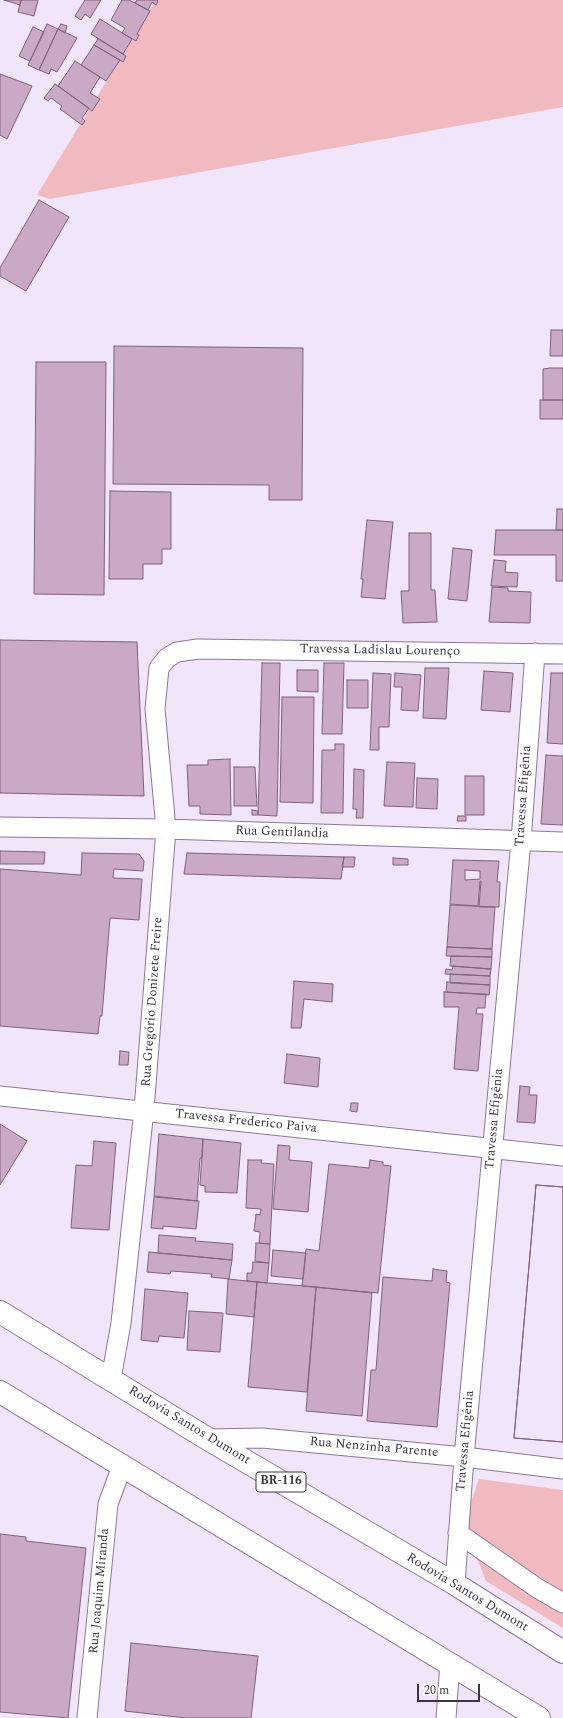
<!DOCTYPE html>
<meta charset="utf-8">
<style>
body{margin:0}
#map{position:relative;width:563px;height:1718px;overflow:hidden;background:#f1e5fa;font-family:Spectral,serif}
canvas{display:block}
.scale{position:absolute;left:417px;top:1684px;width:63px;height:18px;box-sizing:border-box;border:2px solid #3c3442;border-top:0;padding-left:5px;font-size:12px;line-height:14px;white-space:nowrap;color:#3c3442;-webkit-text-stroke:3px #fff;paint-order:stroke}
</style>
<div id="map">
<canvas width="563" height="1718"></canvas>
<div class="scale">20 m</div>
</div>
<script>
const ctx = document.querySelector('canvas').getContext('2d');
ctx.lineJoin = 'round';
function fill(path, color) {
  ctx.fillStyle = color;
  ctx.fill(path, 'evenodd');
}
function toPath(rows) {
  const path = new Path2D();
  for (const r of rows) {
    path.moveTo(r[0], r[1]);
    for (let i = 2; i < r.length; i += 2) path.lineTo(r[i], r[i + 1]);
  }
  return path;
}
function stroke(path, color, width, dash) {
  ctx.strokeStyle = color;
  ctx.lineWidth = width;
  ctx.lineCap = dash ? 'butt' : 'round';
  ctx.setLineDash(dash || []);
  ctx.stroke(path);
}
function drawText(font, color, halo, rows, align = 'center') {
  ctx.font = font + ' Spectral,serif';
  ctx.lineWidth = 3.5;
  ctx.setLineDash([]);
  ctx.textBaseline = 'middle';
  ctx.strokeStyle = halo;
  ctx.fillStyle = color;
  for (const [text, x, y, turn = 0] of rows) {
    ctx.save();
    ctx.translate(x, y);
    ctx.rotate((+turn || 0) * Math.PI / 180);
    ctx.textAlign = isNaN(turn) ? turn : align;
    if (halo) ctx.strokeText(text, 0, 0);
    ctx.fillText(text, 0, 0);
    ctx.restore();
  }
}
fill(toPath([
 [156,0,563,0,563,107,50,199,37,195],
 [479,1479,563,1490,563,1628,486,1581,466,1531,468,1511]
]), '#f0bac0');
const building = toPath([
 [4,0,21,0,20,5,4,0],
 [21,0,38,0,34,16,18,12,21,0],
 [85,0,101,0,90,18,85,14,81,20,75,16,85,0],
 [122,0,129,0,150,11,137,34,139,35,136,41,122,33,125,28,111,20,122,0],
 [137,0,157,0,158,1,156,5,152,2,148,10,135,3,137,0],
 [100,19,132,39,123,54,91,34,100,19],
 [47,24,58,29,39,70,28,65,47,24],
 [61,24,67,26,65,33,58,29,61,24],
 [33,27,44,32,30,61,19,56,33,27],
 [58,29,77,38,57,72,51,69,49,74,39,70,58,29],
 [98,39,126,56,123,62,94,45,98,39],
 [94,45,120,60,106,81,81,65,94,45],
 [75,61,100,77,90,93,100,99,92,111,58,86,75,61],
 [0,74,32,86,7,139,0,135,0,74],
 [55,84,89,108,82,118,85,121,82,125,60,109,62,106,51,98,48,101,44,98,55,84],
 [39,200,69,217,26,291,0,276,0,268,39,200],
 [551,330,563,330,563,356,550,356,551,330],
 [114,346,303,348,302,500,269,500,269,485,113,484,114,346],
 [36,362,106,362,104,595,34,594,36,362],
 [550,368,563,368,563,400,543,400,543,369,550,368],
 [540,400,563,400,563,419,540,419,540,400],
 [110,491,171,492,171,549,162,549,162,564,143,564,143,579,109,579,110,491],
 [557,509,563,509,563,530,556,530,557,509],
 [367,520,393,522,385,599,361,597,363,579,361,579,367,520],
 [496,530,563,530,563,581,556,581,556,555,494,555,496,530],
 [409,533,431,533,431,590,435,590,437,622,403,623,401,591,409,591,409,533],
 [453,548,472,550,467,601,448,599,453,548],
 [494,560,506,561,505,572,518,573,517,587,491,586,494,560],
 [492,587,508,588,508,591,531,592,530,623,489,622,492,587],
 [0,640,137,642,144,796,0,793,0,640],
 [262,663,280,663,277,816,258,815,262,663],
 [324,663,344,663,342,734,322,734,324,663],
 [425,668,449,668,446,719,423,718,425,668],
 [297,670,318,670,318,692,297,691,297,670],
 [484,671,513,673,510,712,481,710,484,671],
 [373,673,391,674,389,727,379,727,379,750,370,750,373,673],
 [395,673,421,675,418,711,401,710,402,687,394,687,395,673],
 [551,673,563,673,563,744,547,743,551,673],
 [347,680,368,680,368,708,347,708,347,680],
 [282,697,314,697,313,803,280,802,282,697],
 [335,744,344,744,343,813,321,813,322,750,335,750,335,744],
 [546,755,563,756,563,825,541,824,546,755],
 [230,759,231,815,200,814,200,806,189,806,187,765,208,765,208,760,230,759],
 [387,762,415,763,413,807,384,806,387,762],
 [234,767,255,767,257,806,234,806,234,767],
 [354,769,364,770,363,818,356,818,357,809,353,809,354,769],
 [465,776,484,776,484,815,465,815,465,776],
 [417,778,438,779,437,809,416,808,417,778],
 [252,810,258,811,258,815,252,815,252,810],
 [458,816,466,816,466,821,457,821,458,816],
 [0,851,45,852,44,864,0,864,0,851],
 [82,853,139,854,144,861,143,871,114,869,113,878,142,879,139,920,110,918,102,1016,100,1016,98,1034,0,1026,0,869,81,875,82,853],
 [187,853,344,857,341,879,184,874,187,853],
 [344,857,355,857,354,867,342,867,344,857],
 [393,858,408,859,408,865,393,865,393,858],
 [453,860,499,861,497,882,500,882,499,907,479,907,481,881,480,881,478,906,450,904,453,860],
 [465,870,480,871,480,879,465,880,465,870],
 [450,905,495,907,492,949,447,947,450,905],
 [447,947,492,949,492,957,446,956,447,947],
 [451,956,492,957,491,969,450,966,451,956],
 [453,966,491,969,490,976,445,974,446,969,452,970,453,966],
 [450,974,490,976,490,985,450,983,450,974],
 [294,981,333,984,332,1002,304,999,301,1028,291,1028,294,981],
 [447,982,490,985,489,995,446,992,447,982],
 [444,992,486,994,485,1008,477,1008,476,1014,483,1014,478,1071,454,1069,459,1007,444,1007,444,992],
 [120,1051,129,1052,128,1065,119,1065,120,1051],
 [287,1054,320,1058,318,1087,284,1083,287,1054],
 [520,1086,530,1087,529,1095,537,1095,535,1123,517,1122,520,1086],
 [351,1103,358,1103,357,1112,350,1111,351,1103],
 [0,1124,27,1141,0,1185,0,1124],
 [159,1134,203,1139,202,1158,200,1158,197,1201,154,1196,159,1134],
 [203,1139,241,1143,237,1193,205,1192,205,1186,200,1185,203,1139],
 [94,1141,116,1143,109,1230,71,1228,76,1165,92,1166,94,1141],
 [278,1145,290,1146,289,1160,312,1162,308,1212,273,1209,278,1145],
 [248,1160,262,1160,261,1163,274,1164,270,1244,259,1243,260,1232,254,1231,256,1214,260,1215,261,1209,246,1208,248,1160],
 [370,1160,383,1162,383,1165,391,1166,378,1293,302,1286,306,1249,319,1251,329,1164,369,1168,370,1160],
 [536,1185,563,1187,563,1442,514,1438,536,1185],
 [536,1185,563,1187,563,1442,514,1438,536,1185],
 [154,1197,199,1201,196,1229,163,1226,163,1229,151,1228,154,1197],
 [159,1235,196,1238,195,1241,233,1244,232,1260,158,1253,159,1235],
 [256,1243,270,1244,269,1263,255,1261,256,1243],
 [273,1250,306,1253,303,1279,271,1276,273,1250],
 [149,1252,232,1260,229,1279,211,1277,212,1274,171,1271,170,1274,147,1272,149,1252],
 [253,1262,269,1263,267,1283,247,1281,247,1273,252,1273,253,1262],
 [433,1269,447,1271,446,1282,450,1283,437,1427,367,1421,371,1370,376,1370,383,1277,432,1281,433,1269],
 [228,1279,257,1282,254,1317,226,1314,228,1279],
 [257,1282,316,1287,307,1392,248,1387,257,1282],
 [316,1287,372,1293,362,1416,306,1411,316,1287],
 [145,1289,188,1293,184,1338,159,1336,158,1342,141,1340,145,1289],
 [189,1311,223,1313,220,1352,187,1350,189,1311],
 [0,1534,26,1537,26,1541,86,1548,68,1718,0,1712,0,1534],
 [131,1643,258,1656,251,1718,186,1718,125,1711,131,1643]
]);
fill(building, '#c9a9c5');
stroke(building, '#7f627b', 1);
const street = toPath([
 [0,827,166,829,563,842],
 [0,1096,563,1156],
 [111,1379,121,1323,144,1110,166,829,155,709,159,668,167,658,177,652,198,649,563,654],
 [208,1439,262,1438,464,1457,563,1469],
 [458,1533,537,1588,563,1603],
 [455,1584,464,1457,521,841,535,653],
 [87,1718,108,1504,122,1466],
 [446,1718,450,1663]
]);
const highway = toPath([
 [0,1312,208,1439,455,1584,563,1652],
 [0,1392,539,1718]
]);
stroke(street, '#8b7999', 21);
stroke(highway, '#8b7999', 24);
stroke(street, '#fff', 19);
stroke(highway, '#fff', 22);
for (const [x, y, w] of [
 [281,1482,50]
]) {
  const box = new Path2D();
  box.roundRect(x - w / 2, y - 10, w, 20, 3);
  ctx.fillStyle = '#fff';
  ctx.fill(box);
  stroke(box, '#3c3442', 1);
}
drawText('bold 12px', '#3c3442', null, [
 ["BR-116",281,1482]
]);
drawText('13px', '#3c3442', '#fff', [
 ["Travessa Ladislau Lourenço",380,651,1],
 ["Travessa Efigênia",524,796,-86],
 ["Rua Gentilandia",282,833,2],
 ["Rua Gregório Donizete Freire",153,1002,-86],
 ["Travessa Efigênia",495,1119,-85],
 ["Travessa Frederico Paiva",246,1122,6],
 ["Rodovia Santos Dumont",189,1426,31],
 ["Travessa Efigênia",466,1441,-85],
 ["Rua Nenzinha Parente",374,1448,5],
 ["Rua Joaquim Miranda",100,1591,-85],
 ["Rodovia Santos Dumont",467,1593,31]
]);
</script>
